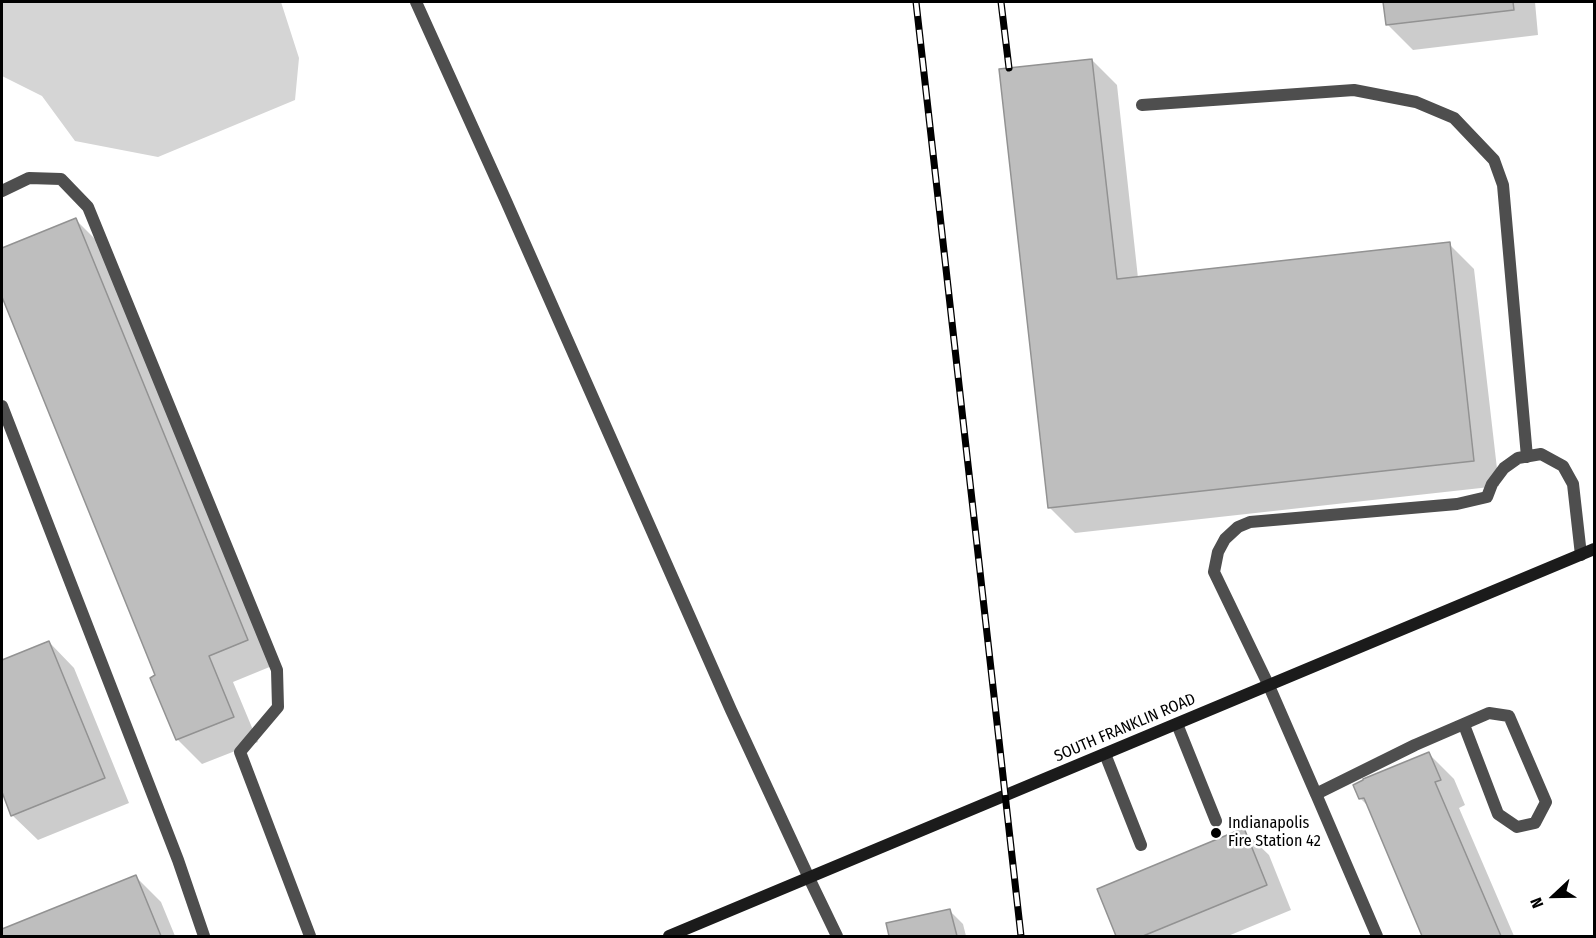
<!DOCTYPE html>
<style>
body{margin:0}
#map{position:relative;width:1596px;height:938px;overflow:hidden;background:#fff;font-family:"Fira Sans Condensed",sans-serif}
canvas{display:block}
.frame{position:absolute;inset:0;border:3px solid #000;pointer-events:none}
.north{position:absolute;left:1524px;top:866px;width:60px;height:60px;-webkit-text-stroke:4px #fff;paint-order:stroke;rotate:248deg;font-size:16px;font-weight:700;line-height:24px;text-align:center;color:#000}
.north::after{content:'';display:block;margin:auto;width:21px;height:27px;background:#000;clip-path:polygon(50% 0,100% 100%,50% 72%,0 100%)}
</style>
<div id="map">
<canvas width="1596" height="938"></canvas>
<div class="frame"></div>
<div class="north">N</div>
</div>
<script>
const ctx = document.querySelector('canvas').getContext('2d');
ctx.lineJoin = 'round';
function fill(path, color) {
  ctx.fillStyle = color;
  ctx.fill(path, 'evenodd');
}
function toPath(rows) {
  const path = new Path2D();
  for (const r of rows) {
    path.moveTo(r[0], r[1]);
    for (let i = 2; i < r.length; i += 2) path.lineTo(r[i], r[i + 1]);
  }
  return path;
}
function stroke(path, color, width, dash) {
  ctx.strokeStyle = color;
  ctx.lineWidth = width;
  ctx.lineCap = dash ? 'butt' : 'round';
  ctx.setLineDash(dash || []);
  ctx.stroke(path);
}
function drawText(font, color, halo, rows, align = 'center') {
  ctx.font = font + ' "Fira Sans Condensed",sans-serif';
  ctx.lineWidth = 5;
  ctx.setLineDash([]);
  ctx.textBaseline = 'middle';
  ctx.strokeStyle = halo;
  ctx.fillStyle = color;
  for (const [text, x, y, turn = 0] of rows) {
    ctx.save();
    ctx.translate(x, y);
    ctx.rotate((+turn || 0) * Math.PI / 180);
    ctx.textAlign = isNaN(turn) ? turn : align;
    if (halo) ctx.strokeText(text, 0, 0);
    ctx.fillText(text, 0, 0);
    ctx.restore();
  }
}
fill(toPath([
 [2,2,281,2,299,58,295,100,158,157,75,141,42,96,2,76]
]), '#d5d5d5');
fill(toPath([
 [1385,2,1535,2,1538,35,1413,50,1387,24],
 [1092,60,1117,85,1138,278,1449,244,1474,269,1499,486,1075,533,1049,507],
 [76,220,101,245,272,666,233,682,258,742,202,764,177,739,157,676,2,293,2,250],
 [49,642,74,668,129,803,38,840,12,815,2,788,2,662],
 [1429,754,1454,779,1465,805,1459,808,1514,936,1424,936,1370,808,1361,799],
 [1243,830,1269,855,1291,910,1228,936,1118,936,1099,890],
 [136,877,161,902,175,936,2,936,2,931],
 [950,911,963,924,966,936,891,936,887,924]
]), '#0003');
const building = toPath([
 [1383,2,1513,2,1514,10,1386,25,1383,2],
 [1092,59,1117,279,1450,242,1474,461,1048,508,999,69,1092,59],
 [76,218,248,640,209,656,234,717,176,740,150,678,155,675,2,297,2,248,76,218],
 [49,641,105,778,11,816,2,792,2,660,49,641],
 [1429,752,1441,780,1435,782,1501,936,1422,936,1364,798,1359,799,1353,785,1363,780,1363,779,1429,752],
 [1244,828,1267,885,1143,936,1116,936,1097,889,1244,828],
 [136,875,161,936,2,936,2,929,136,875],
 [950,909,957,936,889,936,886,923,950,909]
]);
fill(building, '#bebebe');
stroke(building, '#929292', 1.5);
stroke(toPath([
 [416,2,506,201,731,710,809,878],
 [1142,105,1354,90,1416,102,1454,118,1494,160,1503,185,1527,457],
 [2,191,29,178,61,179,88,207,277,670,278,707,240,752,310,936],
 [2,406,178,860,204,936],
 [1177,724,1216,821],
 [1464,725,1498,814,1517,827,1535,823,1546,802,1509,716,1489,713,1415,745,1316,794,1269,686,1214,572,1218,552,1225,539,1238,527,1250,522,1457,504,1487,497,1492,484,1504,468,1518,458,1541,454,1563,466,1573,484,1581,555],
 [1105,754,1141,845],
 [1316,794,1377,936]
]), '#4e4e4e', 12);
stroke(toPath([
 [809,878,837,936]
]), '#4e4e4e', 12);
stroke(toPath([
 [669,936,1594,549]
]), '#1b1b1b', 12);
const rail = toPath([
 [916,2,1021,936],
 [1001,2,1009,68]
]);
stroke(rail, '#000', 7);
stroke(rail, '#fff', 4.5, [14]);
for (const [x, y, r, color] of [
 [1216,833,6,"#000"]
]) {
  const dot = new Path2D();
  dot.arc(x, y, r, 0, 2 * Math.PI);
  ctx.fillStyle = color;
  ctx.fill(dot);
  stroke(dot, '#fff', 2);
}
drawText('16px', '#000', '#fff', [
 ["SOUTH FRANKLIN ROAD",1125,728,-23]
]);
drawText('16px', '#000', '#fff', [
 ["Indianapolis",1228,824],
 ["Fire Station 42",1228,842]
], 'left');
</script>
